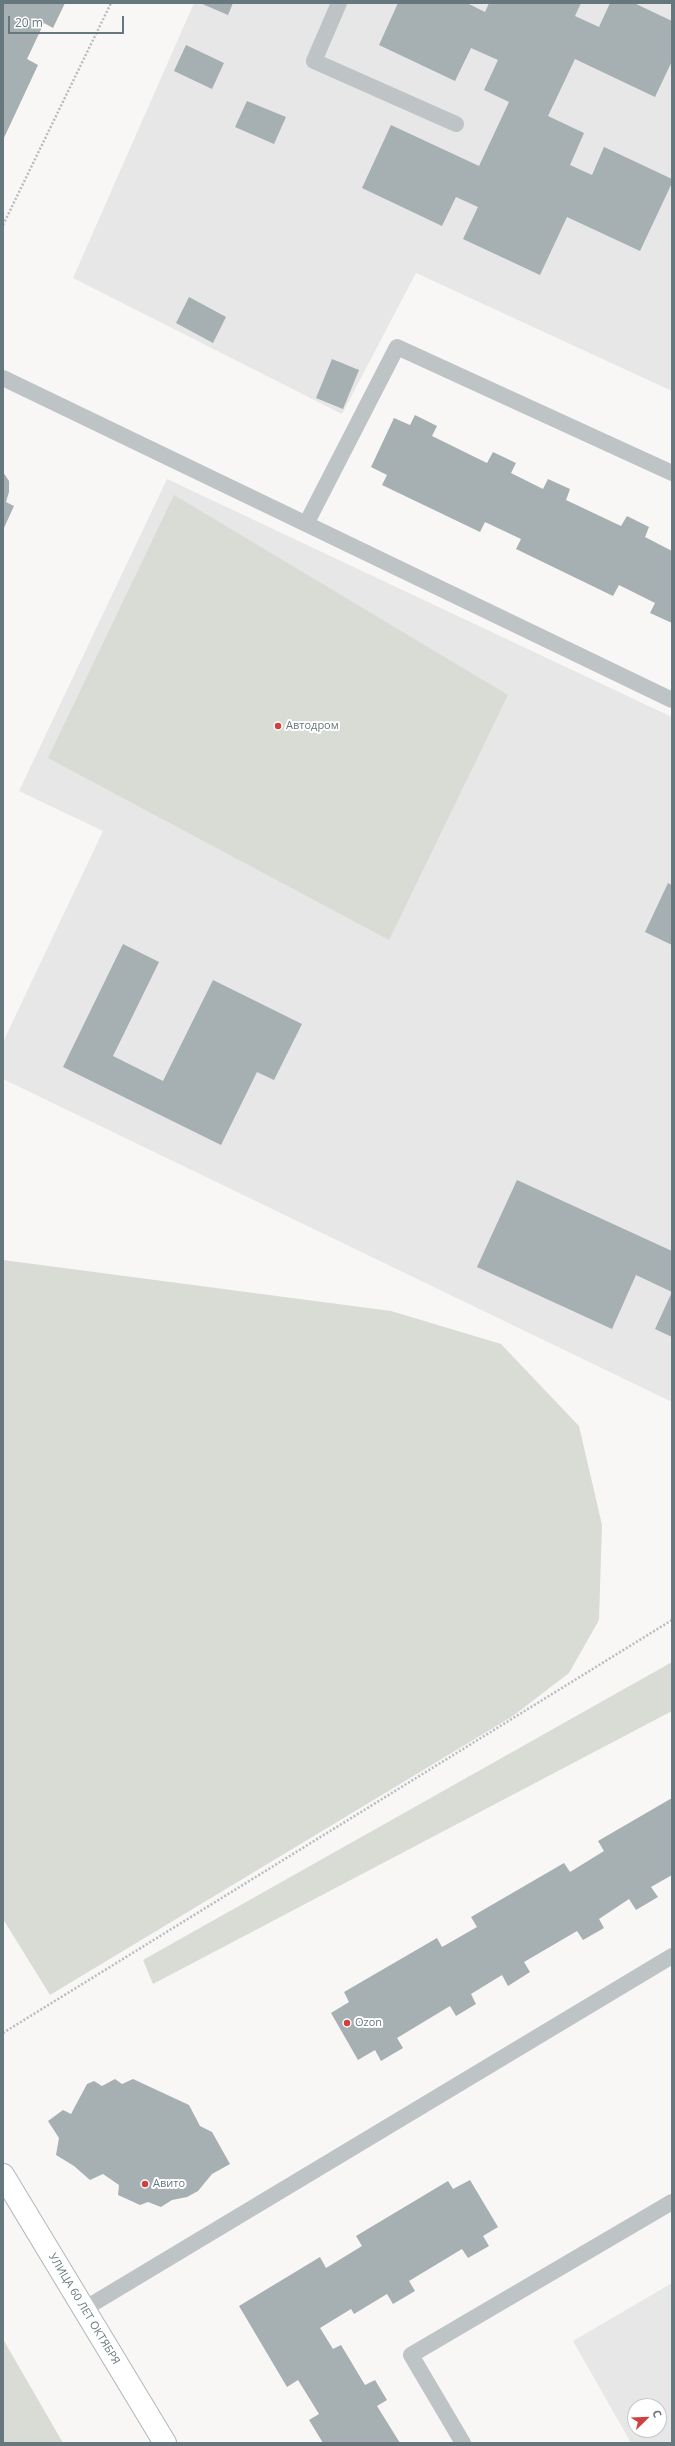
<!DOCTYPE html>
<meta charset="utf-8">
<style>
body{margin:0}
#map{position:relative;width:675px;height:2446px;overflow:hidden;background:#f8f7f6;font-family:"Open Sans",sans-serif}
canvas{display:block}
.frame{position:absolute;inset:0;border:4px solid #66787d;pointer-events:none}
.north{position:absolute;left:627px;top:2398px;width:40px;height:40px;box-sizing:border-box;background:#fff;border:1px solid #c2c9cb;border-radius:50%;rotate:67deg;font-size:11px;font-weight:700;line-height:16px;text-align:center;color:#66787d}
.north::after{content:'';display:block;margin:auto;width:14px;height:18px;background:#cf413f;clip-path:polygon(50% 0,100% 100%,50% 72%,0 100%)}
.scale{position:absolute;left:8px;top:16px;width:116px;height:18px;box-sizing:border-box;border:2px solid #66787d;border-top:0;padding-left:5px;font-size:12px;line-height:14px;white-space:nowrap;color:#66787d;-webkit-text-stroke:3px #fff;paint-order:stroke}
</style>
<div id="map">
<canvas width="675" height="2446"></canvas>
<div class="frame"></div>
<div class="north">С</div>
<div class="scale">20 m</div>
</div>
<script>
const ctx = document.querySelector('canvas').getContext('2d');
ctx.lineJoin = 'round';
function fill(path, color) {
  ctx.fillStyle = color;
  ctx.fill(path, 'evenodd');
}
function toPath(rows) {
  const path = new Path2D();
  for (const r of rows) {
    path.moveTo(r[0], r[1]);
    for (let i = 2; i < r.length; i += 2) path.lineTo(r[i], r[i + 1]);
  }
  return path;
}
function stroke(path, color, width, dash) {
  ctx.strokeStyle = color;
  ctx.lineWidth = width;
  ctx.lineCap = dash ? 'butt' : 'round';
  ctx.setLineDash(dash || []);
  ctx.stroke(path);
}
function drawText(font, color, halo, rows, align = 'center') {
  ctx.font = font + ' "Open Sans",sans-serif';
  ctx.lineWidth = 4;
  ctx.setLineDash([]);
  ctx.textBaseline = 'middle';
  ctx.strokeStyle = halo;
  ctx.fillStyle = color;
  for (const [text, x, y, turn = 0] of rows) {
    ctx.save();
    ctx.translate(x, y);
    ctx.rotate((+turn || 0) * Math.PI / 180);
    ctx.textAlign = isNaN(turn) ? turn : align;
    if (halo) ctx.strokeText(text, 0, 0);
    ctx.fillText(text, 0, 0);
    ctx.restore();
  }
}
fill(toPath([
 [194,3,672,3,672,391,416,273,342,414,73,278],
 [167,479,672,717,672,1402,3,1079,3,1042,103,831,19,791],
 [672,2283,672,2443,631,2443,573,2341],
 [635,2406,659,2406,659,2430,635,2430]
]), '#e6e7e6');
fill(toPath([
 [174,495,508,695,389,940,48,758],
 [3,1260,391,1311,501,1344,579,1426,602,1525,599,1620,569,1673,513,1716,50,1995,3,1919],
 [672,1662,672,1711,153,1984,143,1960],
 [3,2339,63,2443,3,2443]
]), '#d9dcd5');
fill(toPath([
 [3,3,65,3,53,28,44,23,27,59,38,65,3,140],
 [200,3,233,3,228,15],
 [398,3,467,3,485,12,489,3,581,3,575,16,599,27,610,3,634,3,672,21,672,61,655,97,575,59,548,116,584,133,570,165,592,175,604,147,672,179,672,183,640,251,567,217,540,275,463,239,478,207,456,197,442,226,362,188,391,125,479,166,509,102,484,90,498,60,471,48,455,81,379,45],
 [186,45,224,63,212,89,174,71],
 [247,101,286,117,274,144,235,127],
 [189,297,226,317,213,343,176,323],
 [332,359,359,370,343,409,316,398],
 [415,415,437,426,432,436,487,463,493,452,516,463,511,473,543,489,548,479,570,489,566,500,621,526,627,516,649,527,645,537,672,551,672,623,650,613,655,603,619,585,613,596,516,549,521,539,485,522,480,532,382,485,387,475,371,467,394,418,410,425],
 [3,472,9,481,9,492,6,502,14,506,3,530],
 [668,883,672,885,672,945,645,932],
 [123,944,159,962,113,1056,163,1081,213,980,302,1024,274,1080,257,1072,221,1145,63,1067],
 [517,1180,672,1251,672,1292,636,1275,612,1329,477,1267],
 [672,1292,672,1337,655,1329],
 [672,1798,672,1875,651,1887,658,1897,636,1910,629,1899,599,1919,604,1928,583,1940,577,1931,524,1962,530,1972,508,1986,502,1975,471,1994,476,2004,456,2016,450,2006,397,2038,403,2048,381,2061,375,2050,358,2060,331,2013,349,2002,344,1992,437,1938,442,1947,477,1927,471,1917,564,1863,570,1872,604,1851,598,1841],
 [115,2079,122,2084,133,2079,189,2105,200,2126,212,2132,230,2164,212,2174,198,2191,187,2197,172,2200,161,2207,148,2202,140,2205,118,2195,119,2185,103,2174,90,2180,74,2166,56,2155,59,2138,48,2121,63,2110,71,2114,87,2084,94,2081,102,2086],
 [470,2180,498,2227,483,2236,489,2246,468,2258,462,2249,409,2281,415,2291,393,2304,387,2294,354,2314,351,2309,320,2328,333,2349,341,2345,365,2385,375,2380,387,2400,377,2406,400,2443,323,2443,309,2420,319,2414,298,2380,287,2387,239,2306,320,2257,326,2268,362,2246,356,2236,448,2181,453,2189]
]), '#a6afb2');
const secondary = toPath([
 [3,2175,165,2443]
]);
stroke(secondary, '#b0b7ba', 24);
stroke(toPath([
 [3,225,111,3],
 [3,2033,672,1620]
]), '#b8bcbe', 2.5, [2, 2]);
stroke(toPath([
 [339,3,314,61,456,124],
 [3,378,672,700],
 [306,524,397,347,672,473],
 [84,2309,672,1956],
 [463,2443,411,2355,672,2202]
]), '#bec3c5', 16);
stroke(secondary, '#fff', 22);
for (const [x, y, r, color] of [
 [278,726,4,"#cf413f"],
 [347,2023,4,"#cf413f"],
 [145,2184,4,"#cf413f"]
]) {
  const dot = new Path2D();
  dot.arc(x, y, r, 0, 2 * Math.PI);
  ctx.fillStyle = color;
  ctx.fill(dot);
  stroke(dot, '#fff', 1.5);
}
drawText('11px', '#66787d', '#fff', [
 ["Автодром",286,726],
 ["Ozon",355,2023],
 ["Авито",153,2184]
], 'left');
drawText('11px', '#66787d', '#fff', [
 ["УЛИЦА 60 ЛЕТ ОКТЯБРЯ",84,2309,59]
]);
</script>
